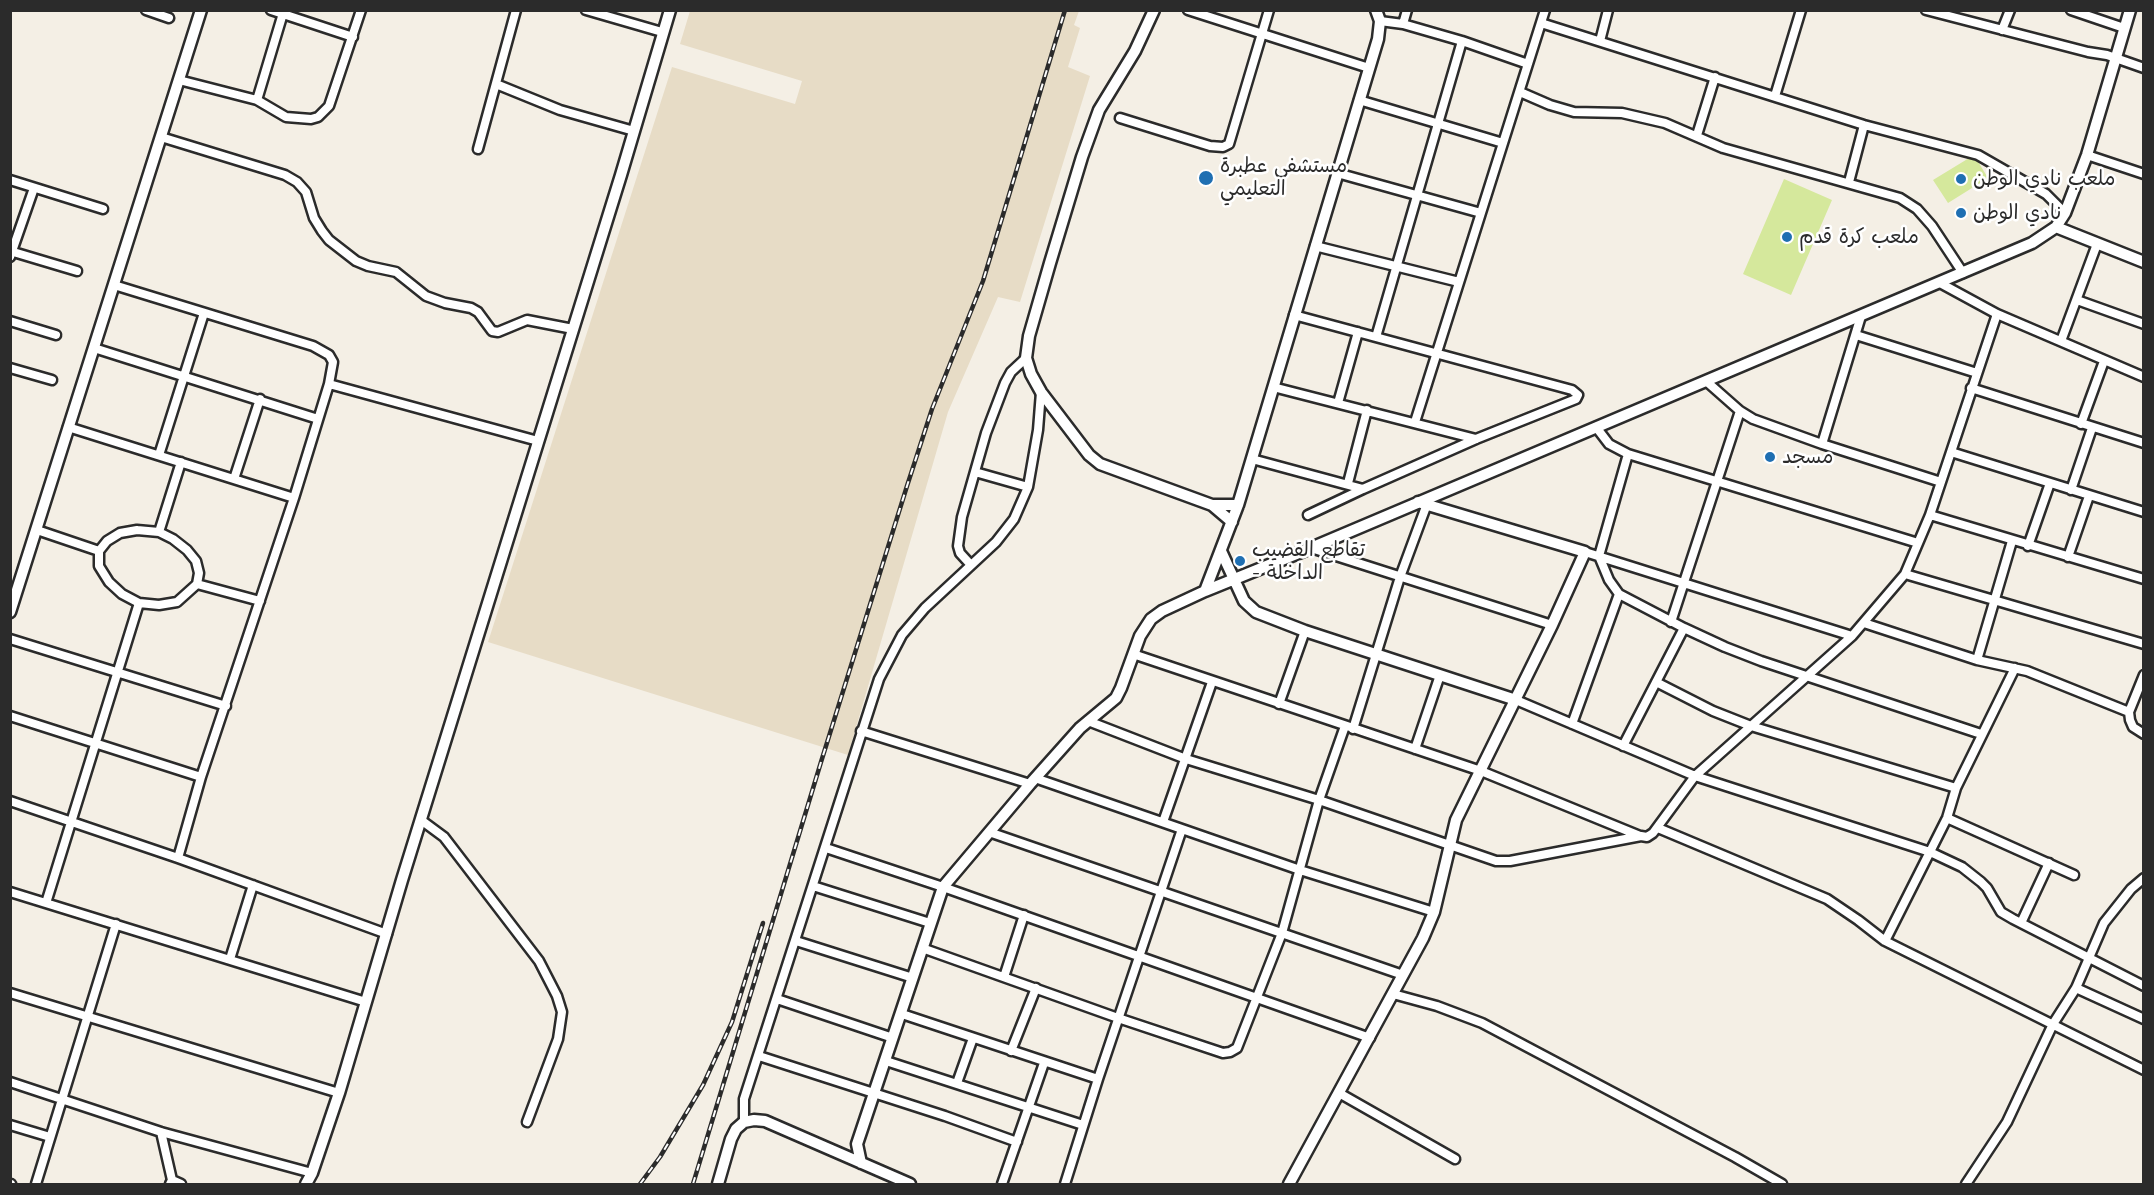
<!DOCTYPE html>
<meta charset="utf-8">
<style>
body{margin:0}
#map{position:relative;width:2154px;height:1195px;overflow:hidden;background:#f4efe5;font-family:"Comic Neue",sans-serif}
canvas{display:block}
.frame{position:absolute;inset:0;border:12px solid #2b2b2b;pointer-events:none}
</style>
<div id="map">
<canvas width="2154" height="1195"></canvas>
<div class="frame"></div>
</div>
<script>
const ctx = document.querySelector('canvas').getContext('2d');
ctx.lineJoin = 'round';
function fill(path, color) {
  ctx.fillStyle = color;
  ctx.fill(path, 'evenodd');
}
function toPath(rows) {
  const path = new Path2D();
  for (const r of rows) {
    path.moveTo(r[0], r[1]);
    for (let i = 2; i < r.length; i += 2) path.lineTo(r[i], r[i + 1]);
  }
  return path;
}
function stroke(path, color, width, dash) {
  ctx.strokeStyle = color;
  ctx.lineWidth = width;
  ctx.lineCap = dash ? 'butt' : 'round';
  ctx.setLineDash(dash || []);
  ctx.stroke(path);
}
function drawText(font, color, halo, rows, align = 'center') {
  ctx.font = font + ' "Comic Neue","Playpen Sans Arabic",sans-serif';
  ctx.lineWidth = 5;
  ctx.setLineDash([]);
  ctx.textBaseline = 'middle';
  ctx.strokeStyle = halo;
  ctx.fillStyle = color;
  for (const [text, x, y, turn = 0] of rows) {
    ctx.save();
    ctx.translate(x, y);
    ctx.rotate((+turn || 0) * Math.PI / 180);
    ctx.textAlign = isNaN(turn) ? turn : align;
    if (halo) ctx.strokeText(text, 0, 0);
    ctx.fillText(text, 0, 0);
    ctx.restore();
  }
}
fill(toPath([
 [690,11,1079,11,1074,25,1080,28,1068,67,1090,76,1020,302,998,297,948,412,848,755,488,642,672,67,795,104,802,81,680,44]
]), '#e7dcc6');
fill(toPath([
 [1974,155,1988,178,1948,203,1933,180],
 [1784,179,1832,200,1791,295,1743,274]
]), '#d5e89c');
const street = toPath([
 [146,10,169,18],
 [271,10,353,37],
 [586,10,662,32],
 [1188,10,1369,68],
 [1926,10,2088,52,2107,55,2144,68],
 [2071,10,2124,28],
 [1380,21,1403,24,1462,41,1528,64],
 [1541,23,1864,125,1978,155,2046,194,2065,213],
 [1403,24,1407,10],
 [2002,30,2010,10],
 [1600,41,1608,10],
 [179,80,257,100,286,117,311,119,318,117,329,106,361,10],
 [496,84,560,110,634,131],
 [1520,92,1550,105,1574,112,1622,113,1665,123,1723,148,1900,198,1917,209,1932,226,1963,273],
 [1775,96,1801,10],
 [257,100,284,10],
 [1359,100,1503,143],
 [1120,118,1210,146,1223,147,1229,144,1269,10],
 [1697,135,1715,77],
 [161,137,285,175,297,182,306,192,314,218,322,231,329,240,356,261,368,266,396,272,426,296,445,303,471,308,478,312,492,331,498,332,527,320,573,329],
 [478,149,516,10],
 [2087,155,2144,174],
 [1337,173,1481,213],
 [10,180,103,209],
 [1849,182,1864,125],
 [1315,246,1459,282],
 [10,251,77,271],
 [10,257,34,188],
 [1940,283,1997,314,2144,377],
 [114,285,313,346,329,355,333,362,329,384,294,498,201,777,178,858],
 [2077,300,2144,324],
 [1294,315,1572,390,1578,395,1576,399,1476,439,1363,489,1308,515],
 [10,321,56,335],
 [1856,335,1977,373],
 [1376,337,1462,41],
 [2061,341,2097,244],
 [94,348,318,419],
 [10,368,52,380],
 [1706,381,1740,411,1753,419,1822,444,1941,482],
 [329,384,538,441],
 [1273,387,1476,439],
 [1971,388,2144,443],
 [1338,403,1358,332],
 [1415,422,1545,10],
 [2081,424,2104,361],
 [68,427,294,498],
 [1596,427,1609,444,1628,454,1918,543],
 [1822,444,1861,316],
 [1951,452,2144,512],
 [1628,454,1599,556,1609,580,1619,594,1684,628,1725,647,1761,661,1981,734],
 [159,455,204,313],
 [1252,459,1363,489],
 [975,472,1028,487],
 [234,479,260,399],
 [1348,483,1367,410],
 [2071,490,2092,428],
 [1930,515,2144,579],
 [37,530,99,551],
 [137,530,159,532,173,539,187,550,196,561,199,573,197,584,177,602,159,605,139,603,122,594,109,582,99,566,99,551,107,541,120,533,137,530],
 [159,532,181,462],
 [2028,546,2050,483],
 [1311,548,1552,625],
 [1585,552,1852,636],
 [2068,557,2089,496],
 [971,565,960,553,958,546,962,517,986,433,1005,383,1011,372,1026,358],
 [1905,574,2144,644],
 [197,584,260,601],
 [1671,622,1740,411],
 [1864,623,1977,660,2027,671,2129,712],
 [10,639,226,706],
 [1133,654,1481,771,1640,836],
 [1977,660,2012,541],
 [2144,675,2129,712,2130,720,2133,727,2144,734],
 [1656,682,1713,711,1751,726,1956,788],
 [1516,700,1695,776,1930,852,1962,867,1981,882,1987,888,2001,912,2013,919,2144,986],
 [1279,704,1305,631],
 [10,716,201,777],
 [1088,721,1186,759,1319,800,1496,861,1510,861,1641,836,1647,837,1653,833,1695,776,1852,636,1905,574,1930,515,1997,314],
 [1572,724,1619,594],
 [1353,729,1400,577,1427,504],
 [861,731,1030,784],
 [1623,746,1684,628],
 [1415,749,1440,675],
 [1035,778,1300,870,1434,912],
 [10,801,178,858,387,934],
 [1947,818,2074,875],
 [421,820,444,837,539,961,557,996,562,1012,558,1039,527,1122],
 [1163,822,1212,682],
 [1658,828,1827,899,1858,920,1885,941,2144,1070],
 [989,832,1403,975],
 [826,848,943,887,1370,1038],
 [813,886,930,923],
 [10,892,366,1002],
 [46,903,139,603],
 [2021,923,2049,863],
 [796,941,913,978],
 [1885,941,1947,818,1956,788,2015,668],
 [922,948,1118,1018,1223,1053,1230,1052,1237,1048,1282,933,1319,800,1345,726],
 [230,959,253,885],
 [1004,977,1024,915],
 [2076,988,2144,1019],
 [10,993,339,1093],
 [1393,994,1437,1006,1482,1023,1735,1157,1782,1184],
 [777,999,893,1038],
 [902,1014,1098,1079],
 [1011,1051,1036,988],
 [759,1056,945,1116,1017,1142],
 [886,1061,1083,1125],
 [10,1082,161,1132,312,1173],
 [957,1083,973,1038],
 [1339,1093,1455,1159],
 [744,1122,744,1099,879,679,902,635,925,608,996,542,1014,519,1028,487,1038,430,1041,392],
 [10,1125,50,1137],
 [161,1132,172,1180,170,1184],
 [172,1180,181,1184],
 [10,1184,11,1184],
 [36,1184,116,924],
 [1002,1184,1044,1063],
 [1065,1184,1098,1079,1182,829],
 [1966,1184,2007,1122,2053,1024,2076,988,2104,923,2131,889,2144,878]
]);
const secondary = toPath([
 [1154,10,1135,51,1099,110,1082,157,1050,263,1029,336,1026,358,1031,374,1041,392,1089,455,1100,464,1212,505,1232,522],
 [2056,227,2144,262],
 [1212,505,1238,505],
 [1221,551,1244,601,1256,612,1305,631,1516,700],
 [1205,591,1238,505,1378,39,1380,21,1376,10],
 [10,612,201,10],
 [861,1163,857,1144,943,887,1030,784,1080,728,1116,698,1121,688,1140,636,1151,619,1162,611,1205,591,1311,548,2032,243,2056,227,2065,213,2087,155,2130,10],
 [306,1184,312,1173,339,1093,402,880,621,175,670,10],
 [718,1184,731,1139,736,1129,744,1122,754,1120,765,1121,910,1184],
 [1289,1184,1423,938,1434,912,1456,820,1552,625,1585,552,1418,502]
]);
stroke(street, '#2b2b2b', 13);
stroke(secondary, '#2b2b2b', 15);
stroke(street, '#fff', 8);
stroke(secondary, '#fff', 10);
const rail = toPath([
 [640,1184,660,1157,703,1085,732,1022,763,923],
 [693,1184,821,762,907,486,932,409,983,281,1065,10]
]);
stroke(rail, '#2b2b2b', 4.5);
stroke(rail, '#fff', 2, [7]);
for (const [x, y, r, color] of [
 [1206,178,8,"#1f6fb2"],
 [1961,179,6,"#1f6fb2"],
 [1961,213,6,"#1f6fb2"],
 [1787,237,6,"#1f6fb2"],
 [1770,457,6,"#1f6fb2"],
 [1240,561,6,"#1f6fb2"]
]) {
  const dot = new Path2D();
  dot.arc(x, y, r, 0, 2 * Math.PI);
  ctx.fillStyle = color;
  ctx.fill(dot);
  stroke(dot, '#fff', 2);
}
drawText('20px', '#2b2b2b', '#fff', [
 ["مستشفى عطبرة",1220,166],
 ["التعليمي",1220,189],
 ["ملعب نادي الوطن",1973,179],
 ["نادي الوطن",1973,213],
 ["ملعب كرة قدم",1799,237],
 ["مسجد",1782,457],
 ["تقاطع القضيب",1252,550],
 ["- الداخلة",1252,573]
], 'left');
</script>
